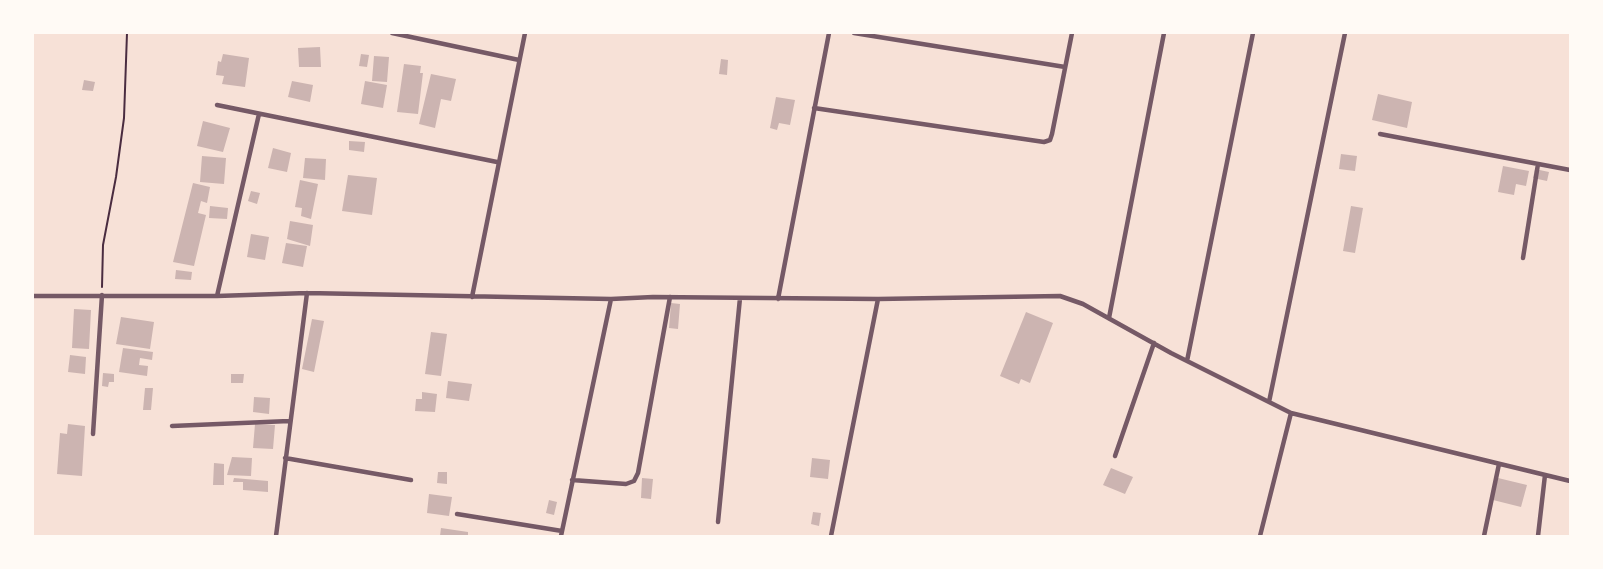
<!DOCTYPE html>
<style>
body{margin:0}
#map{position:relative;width:1603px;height:569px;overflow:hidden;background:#f7e1d7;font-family:"Titillium Web",sans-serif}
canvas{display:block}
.frame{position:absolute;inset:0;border:34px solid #fffaf5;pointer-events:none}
</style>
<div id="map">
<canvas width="1603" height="569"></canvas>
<div class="frame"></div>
</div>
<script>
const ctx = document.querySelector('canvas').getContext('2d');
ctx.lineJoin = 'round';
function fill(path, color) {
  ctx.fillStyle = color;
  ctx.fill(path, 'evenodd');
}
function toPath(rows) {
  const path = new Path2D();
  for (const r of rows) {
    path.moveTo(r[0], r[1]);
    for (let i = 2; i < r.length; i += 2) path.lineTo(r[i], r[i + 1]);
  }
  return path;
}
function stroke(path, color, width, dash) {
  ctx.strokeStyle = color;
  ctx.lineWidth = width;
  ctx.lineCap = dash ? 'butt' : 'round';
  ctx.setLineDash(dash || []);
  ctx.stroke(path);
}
fill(toPath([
 [320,47,321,67,299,67,298,48],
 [223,54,249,58,245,87,222,84,224,76,216,75,218,61,221,62],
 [361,54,369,55,367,67,359,66],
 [374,56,389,57,387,82,372,81],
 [721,59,728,60,727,75,719,74],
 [404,64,421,66,420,73,423,73,418,114,397,112],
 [431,74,456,79,451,101,441,99,435,128,419,124],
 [84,80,95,82,93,91,82,90],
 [292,81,313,85,310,102,288,97],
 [365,81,387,85,383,108,361,104],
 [1378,94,1412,102,1407,128,1372,120],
 [776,97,795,100,790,125,779,123,777,130,770,128],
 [203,121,230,128,223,152,197,146],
 [349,141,365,142,364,152,349,150],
 [273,148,291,153,287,172,268,168],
 [1341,154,1357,156,1355,171,1339,169],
 [202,156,226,158,224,184,200,182],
 [305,158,326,159,325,180,303,178],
 [1503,166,1529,171,1526,186,1516,184,1514,195,1498,192],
 [1535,169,1549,172,1547,181,1533,178],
 [348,175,377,178,372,215,342,211],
 [300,180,318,184,311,219,301,216,302,208,295,207],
 [193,183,210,187,207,203,201,201,198,213,206,215,194,266,173,262],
 [251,191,260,193,257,204,248,201],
 [210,206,228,208,227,219,209,218],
 [1351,206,1363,208,1355,253,1343,251],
 [290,221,313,225,310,246,287,239],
 [251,234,269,237,265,260,247,257],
 [286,243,307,246,303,267,282,263],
 [176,270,192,272,191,280,175,279],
 [671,303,680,304,678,329,669,328],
 [74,309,91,310,89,349,72,348],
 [1026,312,1053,323,1030,383,1021,379,1019,384,1000,376],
 [121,317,154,322,150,349,116,344],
 [312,319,324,321,314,372,302,369],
 [431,332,447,334,441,376,425,374],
 [123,348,153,352,152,360,140,358,139,365,148,366,147,376,119,372],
 [70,355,86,357,85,374,68,372],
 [103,373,114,374,114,382,109,382,108,387,102,386],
 [231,374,244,374,243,383,231,383],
 [448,381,472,384,469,401,446,398],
 [145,388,153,388,151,410,143,410],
 [422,392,437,394,435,412,415,411,416,399,422,399],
 [254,397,270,398,269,414,253,412],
 [68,424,85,426,82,476,57,474,60,433,67,434],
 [255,424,275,425,273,449,253,448],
 [232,457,252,458,251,476,227,475],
 [812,458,830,460,828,479,810,477],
 [214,463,224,464,224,485,213,485],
 [1111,468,1133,477,1125,494,1103,485],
 [438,472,447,472,447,484,437,483],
 [234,478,268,481,268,492,243,490,243,482,233,482],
 [642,478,653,479,651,499,641,498],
 [1498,478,1527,485,1521,507,1493,500],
 [429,494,452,497,449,516,427,513],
 [549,500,557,502,554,515,546,513],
 [813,512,821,513,819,526,811,524],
 [441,528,468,532,468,536,440,536]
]), '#ccb4b1');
stroke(toPath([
 [102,287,103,245,116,177,124,118,127,33]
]), '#4a2c40', 2);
stroke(toPath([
 [392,33,519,60],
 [854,33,1065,67],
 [217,105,497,162],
 [814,108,1044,142,1050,140,1052,134,1072,33],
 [1380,134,1570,170],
 [1523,258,1538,164],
 [33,296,217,296,307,293,611,299,653,297,878,299,1060,296,1083,304,1171,353,1291,413,1570,481],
 [217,296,259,114],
 [472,297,525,33],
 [778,299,829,33],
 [1109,318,1164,33],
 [1187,361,1253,33],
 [1269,402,1345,33],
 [172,426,289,421],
 [93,434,102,295],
 [1115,456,1154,343],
 [285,458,411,480],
 [572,480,626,484,634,481,638,473,670,297],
 [457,514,562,531],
 [718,522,740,298],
 [276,536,307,293],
 [561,536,611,299],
 [831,536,878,299],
 [1260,536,1291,413],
 [1484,536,1499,464],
 [1538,536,1545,475]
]), '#755966', 4.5);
</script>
